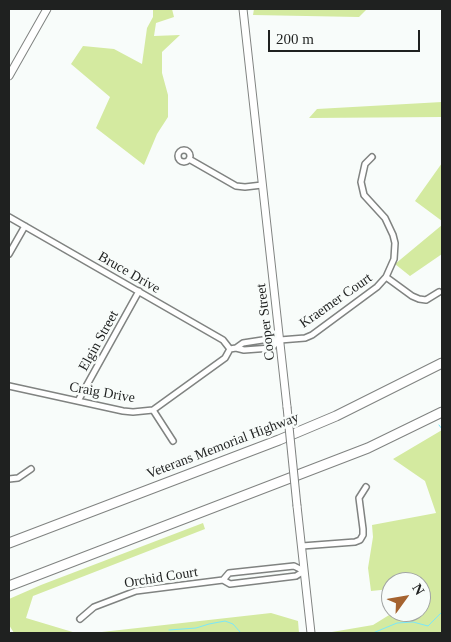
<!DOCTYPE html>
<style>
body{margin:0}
#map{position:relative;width:451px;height:642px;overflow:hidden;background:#f8fcfa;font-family:"Times New Roman",serif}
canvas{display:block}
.frame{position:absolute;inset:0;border:10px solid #1f2120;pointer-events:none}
.north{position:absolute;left:381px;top:572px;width:50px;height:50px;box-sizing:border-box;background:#f8fcfa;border:1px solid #a1a4a3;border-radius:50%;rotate:58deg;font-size:14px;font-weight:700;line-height:20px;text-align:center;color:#1f2120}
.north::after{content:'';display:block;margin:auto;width:18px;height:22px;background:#a5632f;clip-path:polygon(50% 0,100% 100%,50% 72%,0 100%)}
.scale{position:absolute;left:268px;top:30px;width:152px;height:22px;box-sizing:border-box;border:2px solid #1f2120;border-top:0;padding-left:6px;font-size:15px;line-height:18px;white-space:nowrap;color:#1f2120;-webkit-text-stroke:4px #f8fcfa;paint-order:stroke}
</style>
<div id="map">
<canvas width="451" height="642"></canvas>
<div class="frame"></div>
<div class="north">N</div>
<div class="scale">200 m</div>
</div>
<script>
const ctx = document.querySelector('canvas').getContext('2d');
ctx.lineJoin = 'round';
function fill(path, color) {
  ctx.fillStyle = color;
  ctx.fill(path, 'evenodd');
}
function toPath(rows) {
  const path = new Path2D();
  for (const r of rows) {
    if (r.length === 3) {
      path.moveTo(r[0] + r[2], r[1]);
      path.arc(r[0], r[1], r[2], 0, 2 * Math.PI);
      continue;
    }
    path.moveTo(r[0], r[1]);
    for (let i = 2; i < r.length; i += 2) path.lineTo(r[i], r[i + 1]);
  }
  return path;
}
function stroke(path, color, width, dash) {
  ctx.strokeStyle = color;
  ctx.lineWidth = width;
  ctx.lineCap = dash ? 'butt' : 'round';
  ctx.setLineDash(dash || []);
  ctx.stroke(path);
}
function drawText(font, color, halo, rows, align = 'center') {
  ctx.font = font + ' "Times New Roman",serif';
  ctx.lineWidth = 5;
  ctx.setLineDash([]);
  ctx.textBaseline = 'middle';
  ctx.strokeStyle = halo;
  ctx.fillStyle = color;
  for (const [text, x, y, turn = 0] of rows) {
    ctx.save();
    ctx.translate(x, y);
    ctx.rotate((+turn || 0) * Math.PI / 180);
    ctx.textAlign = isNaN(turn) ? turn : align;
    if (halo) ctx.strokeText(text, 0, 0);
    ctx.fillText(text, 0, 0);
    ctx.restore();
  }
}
fill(toPath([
 [153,9,172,9,174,17,156,23,154,36,180,35,162,52,162,73,168,95,168,117,157,134,144,165,96,128,110,97,71,64,83,46,114,49,142,64,147,28,153,17],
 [254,9,367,9,359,17,253,15],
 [442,102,442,117,309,118,317,109],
 [442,163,442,221,415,201],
 [442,225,442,254,410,276,395,264],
 [442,430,442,633,326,633,373,625,394,612,421,612,421,582,391,582,391,589,371,591,368,568,373,537,372,525,436,513,425,481,393,459],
 [203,523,205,529,33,596,26,618,76,633,14,633,9,625,9,599,41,585],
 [271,613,298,621,299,633,93,633]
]), '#d4eaa0');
stroke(toPath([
 [439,425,442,429],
 [169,630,196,628,209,624,225,621,233,624,241,633],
 [373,633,397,623,413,622,428,626,442,612]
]), '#7be7f9', 1);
const minor = toPath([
 [184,156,6],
 [189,159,236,186,245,187,262,185],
 [9,217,223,340,230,349,236,348,244,350,271,348,280,340],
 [9,254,25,226],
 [386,277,412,296,419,299,426,300,439,292],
 [236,348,243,343,269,339,280,340,305,338,312,335,377,287,386,277,394,259,395,243,393,235,385,218,364,195,361,182,365,164,372,157],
 [9,386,123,411,133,412,153,410,225,358,230,349],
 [78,401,139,291],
 [153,410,173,441],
 [9,479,18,478,31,469],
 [302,546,355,542,360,540,363,535,363,529,359,498,366,487],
 [223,580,229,573,294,566,304,571],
 [80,619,94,607,136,591,223,580,230,584,296,576,304,571]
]);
const secondary = toPath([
 [243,9,287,407],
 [9,76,47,9],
 [297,506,311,633]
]);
const motorway = toPath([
 [9,543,279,440,336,416,442,363],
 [9,586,368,448,442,412]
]);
stroke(minor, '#808381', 8);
stroke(secondary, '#808381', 9);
stroke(motorway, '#808381', 11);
stroke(minor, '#fff', 5);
stroke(secondary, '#fff', 7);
stroke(motorway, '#fff', 9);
const secondaryBridge = toPath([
 [287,407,297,506]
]);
stroke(secondaryBridge, '#808381', 9, []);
stroke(secondaryBridge, '#fff', 7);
drawText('14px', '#1f2120', '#f8fcfa', [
 ["Bruce Drive",129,273,30],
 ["Kraemer Court",336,301,-35],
 ["Cooper Street",266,322,-97],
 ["Elgin Street",99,341,-61],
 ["Craig Drive",102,393,10],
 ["Veterans Memorial Highway",223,446,-21],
 ["Orchid Court",161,578,-9]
]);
</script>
